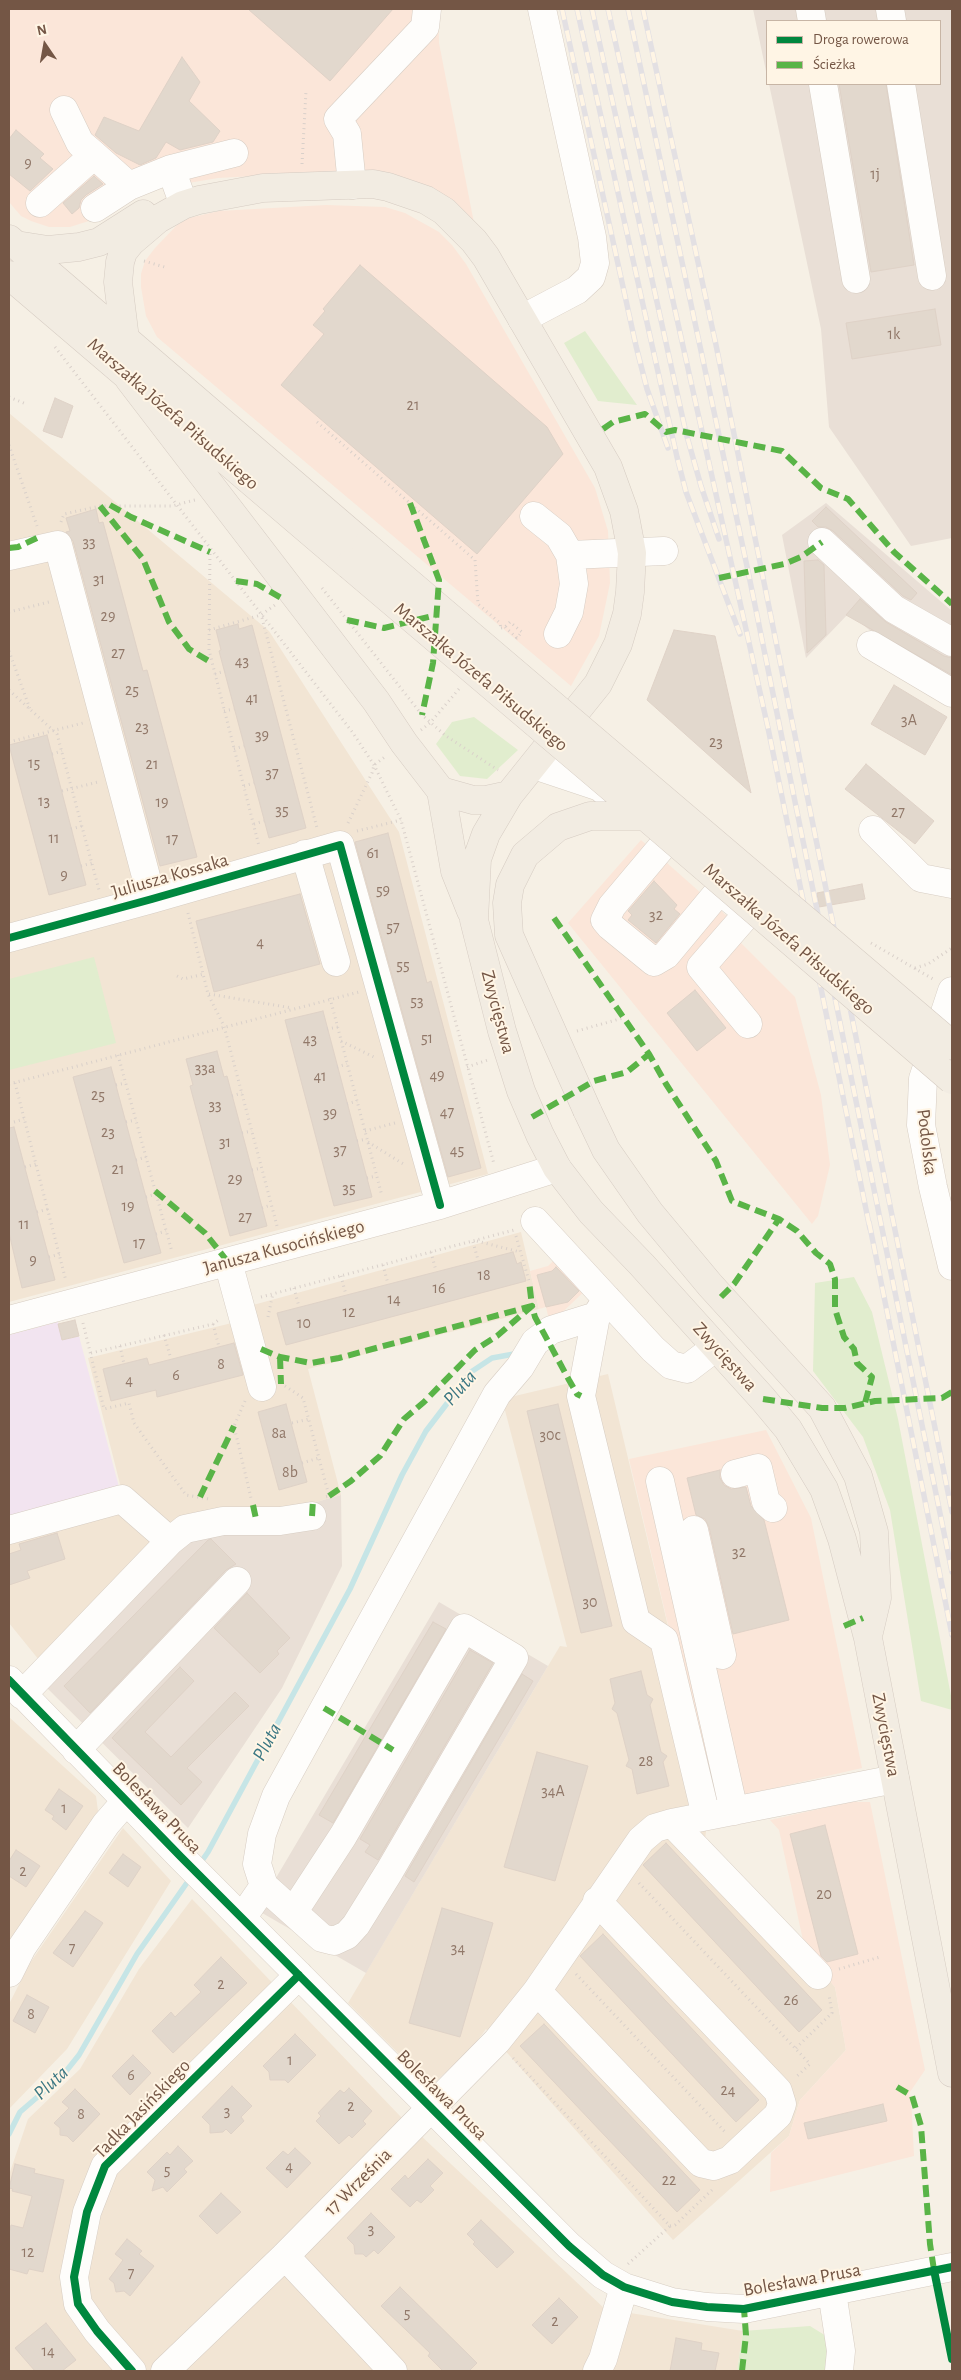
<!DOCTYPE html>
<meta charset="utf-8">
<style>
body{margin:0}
#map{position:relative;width:961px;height:2380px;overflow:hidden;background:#f6f0e5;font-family:"Alegreya Sans",sans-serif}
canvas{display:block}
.frame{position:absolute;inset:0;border:10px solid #745645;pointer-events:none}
.legend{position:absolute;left:766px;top:20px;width:175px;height:65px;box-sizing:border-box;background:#fff5e5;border:1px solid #c7b5a5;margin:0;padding:6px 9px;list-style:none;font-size:15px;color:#745645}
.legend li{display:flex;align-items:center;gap:10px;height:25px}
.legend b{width:25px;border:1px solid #c7b5a5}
.north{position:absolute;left:20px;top:20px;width:50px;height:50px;-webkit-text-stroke:4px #fff5e5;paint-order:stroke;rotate:348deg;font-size:14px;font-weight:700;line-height:20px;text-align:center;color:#745645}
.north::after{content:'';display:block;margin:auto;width:18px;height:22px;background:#745645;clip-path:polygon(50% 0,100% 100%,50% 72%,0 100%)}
</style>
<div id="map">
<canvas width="961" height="2380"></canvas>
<div class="frame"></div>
<ul class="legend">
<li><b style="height:6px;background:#00873e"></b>Droga rowerowa</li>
<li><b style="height:6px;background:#59b447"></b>Ścieżka</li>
</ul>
<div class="north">N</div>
</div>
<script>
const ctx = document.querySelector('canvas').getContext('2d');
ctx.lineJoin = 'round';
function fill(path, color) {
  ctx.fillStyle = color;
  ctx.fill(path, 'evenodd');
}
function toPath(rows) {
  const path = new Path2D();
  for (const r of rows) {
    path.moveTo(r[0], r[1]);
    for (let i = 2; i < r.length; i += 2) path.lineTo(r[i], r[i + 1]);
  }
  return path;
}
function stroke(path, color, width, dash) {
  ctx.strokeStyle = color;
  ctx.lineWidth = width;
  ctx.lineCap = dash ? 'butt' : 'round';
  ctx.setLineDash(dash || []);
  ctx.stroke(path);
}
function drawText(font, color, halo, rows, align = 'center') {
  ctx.font = font + ' "Alegreya Sans",sans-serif';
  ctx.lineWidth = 4;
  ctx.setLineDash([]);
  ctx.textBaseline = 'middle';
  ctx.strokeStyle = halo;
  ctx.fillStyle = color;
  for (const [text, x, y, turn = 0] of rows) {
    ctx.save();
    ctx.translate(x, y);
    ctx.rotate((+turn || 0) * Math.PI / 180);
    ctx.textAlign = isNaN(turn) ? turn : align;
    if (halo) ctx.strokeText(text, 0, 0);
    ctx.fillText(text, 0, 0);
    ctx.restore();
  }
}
fill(toPath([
 [9,413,269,631,399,832,488,1174,9,1302],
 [521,1232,539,1309,308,1369,341,1495,281,1512,39,1660,9,1623,9,1521,121,1488,88,1358,236,1322,253,1305],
 [608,1374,710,1803,705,1839,835,1987,846,2050,800,2100,789,2136,673,2240,486,2029,472,2048,435,2082,427,2082,348,2003,548,1666,560,1646,567,1647,502,1399],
 [9,1717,96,1796,98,1811,9,1942],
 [123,1828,171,1881,67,2049,9,2109,9,2004,30,1963],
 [192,1899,400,2116,605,2309,743,2331,737,2371,9,2371,9,2175,28,2119,80,2069,139,1969]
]), '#f2e5d4');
fill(toPath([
 [9,9,438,9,439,43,474,223,436,190,366,170,218,178,153,189,95,219,70,227,49,227,31,221,21,216,9,202],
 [326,205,385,207,405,213,439,232,452,245,466,264,595,488,608,531,610,583,599,636,571,686,157,337,146,316,141,287,141,274,145,261,155,248,177,225,189,218,219,211],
 [641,840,728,917,722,924,795,997,821,1095,830,1165,818,1216,812,1224,568,923],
 [559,1255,592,1284,550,1324,546,1307,539,1309,530,1271,548,1266],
 [766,1430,811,1518,862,1768,710,1803,629,1459],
 [850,1802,870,1802,925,2070,908,2095,911,2096,914,2156,770,2192,771,2153,789,2136,800,2100,846,2050,835,1987,806,1954,779,1830,770,1820]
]), '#fbe6d9');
fill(toPath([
 [753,9,952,9,952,538,911,546,829,427,821,329,769,84,940,84,940,21,767,21,767,76],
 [826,503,952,611,952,680,874,634,849,613,806,658,782,535],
 [341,1495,342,1566,282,1688,188,1828,45,1686,175,1524,281,1512],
 [439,1602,548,1666,366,1973,257,1910]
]), '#e9dfd6');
fill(toPath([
 [58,1322,62,1340,79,1336,119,1487,9,1519,9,1335]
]), '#f2e4f0');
fill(toPath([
 [585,331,637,405,598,401,564,343],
 [474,717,518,750,487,779,460,776,436,744,452,722],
 [94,957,116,1043,9,1070,9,979],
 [854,1277,872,1312,898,1419,952,1701,952,1710,921,1701,890,1510,863,1437,813,1371,815,1283],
 [810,2326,831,2339,831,2371,737,2371,743,2331]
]), '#e1edce');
stroke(toPath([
 [199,1865,208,1852,350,1589,402,1475,426,1431,471,1372,492,1358,514,1354],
 [9,2134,20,2112,63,2075,79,2055,137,1954,191,1877]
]), '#c6e5e6', 5.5);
const building = toPath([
 [248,9,393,9,330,81,248,9],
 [182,57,200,82,189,101,220,131,213,142,180,150,166,142,156,158,140,165,116,153,95,135,104,117,139,131,182,57],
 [839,84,886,84,914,265,871,272,839,84],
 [16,130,44,154,40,158,53,169,30,191,9,174,9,139,16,130],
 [94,176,103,184,86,195,81,200,79,208,72,214,63,203,94,176],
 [360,265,547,427,563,454,477,554,281,385,324,334,313,325,325,311,323,309,360,265],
 [935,309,941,345,852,359,846,323,935,309],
 [55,398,73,406,62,438,43,431,55,398],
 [826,507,917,593,911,600,903,596,833,531,826,527,818,527,812,521,826,507],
 [96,509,99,523,103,522,143,671,147,670,197,857,160,866,73,541,66,532,70,531,66,518,96,509],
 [818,560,824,565,826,635,807,653,804,561,818,560],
 [860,599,886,622,944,656,952,658,952,675,846,615,860,599],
 [238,624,239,629,252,625,306,828,269,838,219,651,221,650,216,630,238,624],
 [674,630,715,636,751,793,647,700,674,630],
 [894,685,947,717,925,755,871,724,894,685],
 [47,735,86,885,49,895,9,745,47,735],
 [866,764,934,821,915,844,845,789,866,764],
 [388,833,427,983,431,981,481,1168,448,1177,355,842,388,833],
 [654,881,677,905,674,909,680,914,656,943,628,920,632,915,628,911,654,881],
 [862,884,865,899,819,907,817,893,862,884],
 [300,894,320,964,214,992,196,921,300,894],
 [695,990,726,1028,697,1051,667,1013,695,990],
 [323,1011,372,1197,334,1206,285,1020,323,1011],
 [217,1051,224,1077,227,1076,267,1226,230,1236,190,1086,193,1085,186,1059,217,1051],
 [111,1067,161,1253,124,1263,73,1077,111,1067],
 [14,1127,55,1280,22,1288,9,1233,9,1128,14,1127],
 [513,1252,517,1264,521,1262,526,1281,286,1345,277,1313,513,1252],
 [556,1267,579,1291,568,1302,546,1307,537,1275,552,1271,556,1267],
 [75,1320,79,1336,62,1340,58,1324,75,1320],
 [234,1343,243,1375,157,1397,156,1390,111,1401,103,1369,147,1358,149,1365,234,1343],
 [286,1404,307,1482,279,1490,258,1412,286,1404],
 [558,1404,612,1626,581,1633,527,1411,558,1404],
 [720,1470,720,1478,724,1485,731,1489,746,1487,751,1506,764,1520,789,1620,733,1634,709,1527,705,1519,696,1515,687,1478,720,1470],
 [57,1533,65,1559,27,1571,30,1578,9,1585,9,1554,21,1550,19,1544,57,1533],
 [211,1539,236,1564,226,1570,90,1713,64,1686,208,1540,211,1539],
 [247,1593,290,1638,277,1651,279,1654,260,1673,214,1628,247,1593],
 [433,1622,446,1629,333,1823,319,1815,433,1622],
 [470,1650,493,1663,378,1860,365,1852,370,1845,360,1839,470,1650],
 [180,1667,194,1681,145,1732,171,1757,235,1692,249,1706,187,1768,202,1782,181,1805,112,1738,180,1667],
 [641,1671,647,1695,653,1699,650,1705,661,1752,667,1756,663,1762,669,1786,637,1794,632,1769,626,1766,629,1760,617,1713,612,1709,615,1703,610,1679,641,1671],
 [522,1674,533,1681,414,1882,405,1876,522,1674],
 [537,1752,588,1766,555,1881,504,1867,537,1752],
 [59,1789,83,1806,66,1830,52,1819,54,1816,45,1810,59,1789],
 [825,1825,858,1954,827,1962,821,1956,790,1834,825,1825],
 [666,1843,822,2010,799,2032,643,1865,666,1843],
 [16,1850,40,1866,26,1887,9,1876,9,1861,16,1850],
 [123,1854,141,1867,128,1887,109,1873,123,1854],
 [442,1908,493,1923,460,2037,409,2023,442,1908],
 [85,1911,103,1923,73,1967,53,1953,85,1911],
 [603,1934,759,2100,736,2122,580,1956,603,1934],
 [221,1957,247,1983,173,2053,152,2031,171,2012,175,2017,201,1992,194,1985,221,1957],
 [27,1995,49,2007,35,2033,13,2021,27,1995],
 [544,2024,700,2190,677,2212,520,2046,544,2024],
 [295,2034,316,2055,288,2083,285,2080,270,2080,269,2072,263,2066,295,2034],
 [133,2055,151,2073,130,2095,112,2076,133,2055],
 [232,2086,252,2106,241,2117,244,2121,231,2134,226,2129,223,2132,210,2133,210,2125,202,2117,232,2086],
 [349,2088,372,2111,363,2121,366,2124,352,2138,349,2135,339,2144,316,2121,321,2116,318,2113,340,2090,344,2093,349,2088],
 [75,2089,100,2114,73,2142,67,2136,60,2135,60,2128,54,2123,69,2108,62,2102,75,2089],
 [883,2104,887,2121,808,2139,804,2123,883,2104],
 [178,2146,193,2161,184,2169,187,2172,167,2192,163,2187,152,2191,155,2180,147,2172,167,2152,170,2155,178,2146],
 [295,2148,311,2163,287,2188,266,2168,283,2151,288,2155,295,2148],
 [428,2159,443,2173,430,2186,434,2190,421,2203,417,2200,410,2207,391,2189,405,2175,408,2179,428,2159],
 [15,2164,35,2169,34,2173,64,2180,43,2272,29,2269,27,2274,9,2269,9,2233,11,2225,23,2228,32,2196,12,2191,13,2189,9,2188,15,2164],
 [221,2193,241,2212,217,2234,199,2216,221,2193],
 [371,2213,395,2237,378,2254,374,2250,366,2257,363,2254,355,2254,354,2245,347,2238,371,2213],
 [481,2220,514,2252,497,2268,473,2244,475,2242,467,2234,481,2220],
 [127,2239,142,2251,139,2254,154,2266,130,2296,124,2291,116,2292,114,2283,109,2279,123,2260,115,2254,127,2239],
 [400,2287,477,2363,469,2371,443,2371,428,2356,430,2353,381,2306,400,2287],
 [559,2298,578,2317,552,2344,532,2325,559,2298],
 [46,2323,76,2360,62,2371,35,2371,15,2348,46,2323],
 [676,2338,702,2343,701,2350,719,2353,715,2371,670,2371,676,2338]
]);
fill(building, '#e2d8cd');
stroke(building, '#dfd2c7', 1);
const minor = toPath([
 [810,9,812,21],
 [890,9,892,21],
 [823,84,856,279],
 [901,84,932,276],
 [64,110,80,143,94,155],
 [171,169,234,153],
 [352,185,347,134,338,119,425,27,427,9],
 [40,203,94,155,129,186],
 [95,208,129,186,171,169,180,194],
 [522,319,577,290,591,277,595,263,592,237,542,9],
 [534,516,559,536,570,555,574,584,569,612,558,634],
 [822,542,894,609,952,642],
 [570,555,664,551],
 [9,556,58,545,152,899],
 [871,645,952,693],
 [534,765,600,787,616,801],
 [873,830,921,878,952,884],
 [665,843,612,906,605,920,610,926,654,962,666,955,720,890],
 [305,854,336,962],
 [724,894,748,913,701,967,748,1024],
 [9,938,152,899,340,845,440,1205],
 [952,991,923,1079,921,1125,933,1187,952,1266],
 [535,1221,653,1349,671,1365,687,1369,716,1347],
 [228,1262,262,1387],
 [607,1299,596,1316,581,1396,636,1621,664,1640,706,1816],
 [9,1320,440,1205,557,1168],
 [735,1474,758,1468,766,1502,773,1508],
 [660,1481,734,1811],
 [9,1530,122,1499,170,1541],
 [694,1530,722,1655],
 [9,1680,181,1857,569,2246,603,2275,624,2287,672,2302,707,2307,744,2309,952,2267],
 [22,1695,170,1541,185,1529,223,1521,280,1521,312,1516],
 [76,1750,237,1581],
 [672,1823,818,1975],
 [264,1886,257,1864,262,1834,276,1796,497,1394,520,1367,535,1342,551,1330,596,1316],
 [242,1918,264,1886,322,1938,334,1941,347,1935,356,1925,389,1872,514,1658,464,1628,343,1836,294,1911],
 [9,1973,22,1947,106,1824,127,1800],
 [537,1991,701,2163,714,2166,730,2160,778,2115,782,2104,778,2091,597,1901],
 [285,2256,393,2371],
 [832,2292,841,2351,839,2371],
 [132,2371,97,2331,78,2304,74,2277,87,2212,105,2166,299,1975],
 [165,2371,285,2256,497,2041,537,1991,641,1840,655,1828,672,1823,895,1779],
 [597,2371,603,2359,624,2287]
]);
const major = toPath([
 [9,239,366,546],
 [16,245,48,250,79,247,99,242,143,214],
 [9,275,349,565],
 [125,339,118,282,120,262,123,252,131,242,158,219,183,205,199,200,263,188,373,184,388,187,426,200,444,211,474,241,486,257,608,467,624,511,632,553,630,592,627,614,618,644,598,684,509,795,486,834,477,859,474,920,502,1031,521,1091,540,1135,557,1168,591,1212,642,1265,763,1399,788,1429,824,1489,842,1539,868,1638,952,2073],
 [129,379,376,701,404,743,441,791,455,871,471,911],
 [441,791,473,800,486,800,509,795],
 [587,1110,606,1150,650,1213,710,1285,822,1408,858,1476,874,1532,877,1598,869,1632]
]);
stroke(minor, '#d7cdc3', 29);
stroke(major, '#d5cbc2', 29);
stroke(toPath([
 [302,164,306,91],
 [144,261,168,268],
 [55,347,353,733,374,765,401,820,494,1164],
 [9,397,26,404],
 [317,422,475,560,478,604,500,623,501,629],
 [9,445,37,526],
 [61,522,64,514,100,506,172,506,195,500],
 [210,549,209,650,259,846],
 [322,588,422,715,446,736,498,770],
 [9,612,49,602],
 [262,618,317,828],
 [505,627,517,638],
 [501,628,505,627,510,622,522,632,514,641],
 [209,630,261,615,275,605],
 [9,651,30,709],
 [215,674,225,671],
 [9,690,57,734,99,890],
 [224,711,234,709],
 [421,730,430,723,459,689],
 [9,742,83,723],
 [234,749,244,746],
 [52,754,62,751],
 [244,786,254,783],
 [62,791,98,782],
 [348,823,372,773,374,765,386,756],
 [254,824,264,821],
 [71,829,82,826],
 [357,831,401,820],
 [81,866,92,863],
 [188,913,208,994,224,1026,277,1226],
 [871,943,933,979],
 [915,968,928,964,952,948],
 [177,976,183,979,204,974],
 [209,994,292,1008],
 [330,998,382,1196],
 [327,1029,338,1027],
 [577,1031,623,1018],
 [341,1041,376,1058],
 [118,1055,172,1252],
 [337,1067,347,1064],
 [467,1067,488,1060],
 [15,1083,66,1281],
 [9,1084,359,992],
 [116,1085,126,1083],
 [232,1096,242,1093],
 [347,1104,357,1101],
 [14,1122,24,1119],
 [126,1122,136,1120],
 [365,1131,395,1123],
 [242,1133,252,1131],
 [357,1141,367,1139],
 [368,1142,405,1165],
 [136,1160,146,1157],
 [25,1167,36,1164],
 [252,1170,261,1168],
 [367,1178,376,1176],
 [146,1197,156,1194],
 [262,1208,271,1205],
 [37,1212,48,1209],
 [156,1234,166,1231],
 [516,1236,529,1281],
 [477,1241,520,1252],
 [473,1242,478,1260],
 [431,1252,436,1271],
 [49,1257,60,1254],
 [383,1265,388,1284],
 [341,1276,346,1295],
 [294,1288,299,1307],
 [261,1297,514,1230],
 [268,1317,273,1293],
 [83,1323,104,1409,129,1403,134,1423,186,1495,209,1499],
 [213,1324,219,1347],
 [164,1335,171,1359],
 [120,1346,124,1364],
 [91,1353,213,1324,220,1319],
 [285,1386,303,1398,329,1496,325,1497],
 [245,1401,234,1426,251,1498],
 [292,1423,309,1419],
 [302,1463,319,1458],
 [639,1883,810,2064,796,2077],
 [839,1969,880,1957],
 [576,1974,726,2133],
 [796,2048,832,2013,829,1995],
 [513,2058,670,2226,675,2225,712,2190],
 [628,2264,670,2226]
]), '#d9d0ca', 3, [1, 4]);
stroke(minor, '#fefdfb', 28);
stroke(major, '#f2ece2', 28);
const rail = toPath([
 [562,9,636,346,647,389,668,448],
 [577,9,677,457,686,492,740,634],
 [592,9,686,433,701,486,719,539],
 [608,9,768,728,870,1229],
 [628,9,748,571,952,1572],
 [643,9,716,345,952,1512],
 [869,1222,952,1635]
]);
stroke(rail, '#e3e0e3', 5.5);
stroke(rail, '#fff5e5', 4, [11]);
const majorBridge = toPath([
 [366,546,952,1045],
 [349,565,645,816,952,1080],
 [587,1110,509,935,507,903,510,885,525,855,558,827,590,816,645,816]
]);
stroke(majorBridge, '#d5cbc2', 29, []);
stroke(majorBridge, '#f2ece2', 28);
stroke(toPath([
 [603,429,613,422,645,414,666,432,675,430,782,451,821,488,848,499,894,552,952,604],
 [410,503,439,580,433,663,422,715],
 [110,505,131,517,210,552],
 [100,506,143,559,169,622,189,649,212,663],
 [9,548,18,547,41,536],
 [719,578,784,564,801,557,822,542],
 [236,581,257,584,283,599],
 [347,620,384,628,436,615],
 [554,918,649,1054,666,1084,716,1161,732,1201,779,1219,797,1231,816,1253,830,1264,835,1279,835,1309,844,1337,854,1349,857,1363,872,1377,865,1403],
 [532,1117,594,1081,627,1072,649,1054],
 [155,1191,205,1233,228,1262],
 [721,1297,734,1284,779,1219],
 [261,1349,280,1357,311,1363,339,1358,532,1306,529,1281],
 [280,1357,281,1384],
 [763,1399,822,1408,845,1408,875,1401,942,1398,952,1392],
 [329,1496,351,1481,380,1456,404,1419,424,1402,475,1350,497,1336,532,1306,535,1317,569,1380,577,1394,581,1396],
 [200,1497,234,1426],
 [253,1505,256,1519],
 [312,1516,313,1500],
 [844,1626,863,1618],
 [324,1708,393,1750],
 [897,2087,912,2096,921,2126,930,2244,934,2270],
 [742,2371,746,2335,744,2309]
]), '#59b447', 6, [12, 6]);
stroke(toPath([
 [9,938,152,899,340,845,440,1205],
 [9,1680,181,1857,569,2246,603,2275,624,2287,672,2302,707,2307,744,2309,952,2267],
 [934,2270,952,2359],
 [132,2371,97,2331,78,2304,74,2277,87,2212,105,2166,299,1975]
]), '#00873e', 8);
drawText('16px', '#917869', null, [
 ["9",28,163],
 ["1j",875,174],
 ["1k",894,334],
 ["21",413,405],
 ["33",89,542],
 ["31",99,579],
 ["29",108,616],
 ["27",118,653],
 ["43",242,661],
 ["25",132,690],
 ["41",252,698],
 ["3A",909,720],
 ["23",142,727],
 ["39",262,735],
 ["23",716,742],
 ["15",34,763],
 ["21",152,764],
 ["37",272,773],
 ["13",44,801],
 ["19",162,802],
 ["35",282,810],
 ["27",898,812],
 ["11",54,838],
 ["17",172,839],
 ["61",373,853],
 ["9",64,875],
 ["59",383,890],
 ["32",656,915],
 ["57",393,927],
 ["4",260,942],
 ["55",403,965],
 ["53",417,1001],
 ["51",427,1038],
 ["43",310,1039],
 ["33a",205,1068],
 ["49",437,1075],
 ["41",320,1076],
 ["25",98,1095],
 ["33",215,1105],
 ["47",447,1112],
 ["39",330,1113],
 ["23",108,1132],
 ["31",225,1142],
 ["37",340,1150],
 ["45",457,1150],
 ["21",118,1169],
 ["29",235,1179],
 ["35",349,1188],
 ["19",128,1206],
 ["27",245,1217],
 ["11",24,1224],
 ["17",139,1243],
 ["9",33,1260],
 ["18",484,1275],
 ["16",439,1288],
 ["14",394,1299],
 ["12",349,1312],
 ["10",304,1323],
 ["8",221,1364],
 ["6",176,1375],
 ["4",129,1380],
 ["8a",279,1433],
 ["30c",550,1435],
 ["8b",290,1472],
 ["32",739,1552],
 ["30",590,1602],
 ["28",646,1761],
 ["34A",553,1791],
 ["1",64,1808],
 ["2",23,1871],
 ["20",824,1894],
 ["7",72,1948],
 ["34",458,1948],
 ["2",221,1984],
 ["26",791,2000],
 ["8",31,2014],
 ["1",290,2060],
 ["6",131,2075],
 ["24",728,2090],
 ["2",351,2106],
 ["3",227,2111],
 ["8",81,2114],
 ["4",289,2166],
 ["5",167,2170],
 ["22",669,2180],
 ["3",371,2229],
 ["12",28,2252],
 ["7",131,2273],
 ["5",407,2313],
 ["2",555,2321],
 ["14",48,2351]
]);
drawText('19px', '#745645', '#fff5e5', [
 ["Marszałka Józefa Piłsudskiego",173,414,41],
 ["Marszałka Józefa Piłsudskiego",481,677,40],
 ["Juliusza Kossaka",170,876,-16],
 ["Marszałka Józefa Piłsudskiego",789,939,41],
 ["Zwycięstwa",498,1012,75],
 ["Podolska",927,1142,83],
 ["Janusza Kusocińskiego",284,1247,-15],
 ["Zwycięstwa",725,1357,48],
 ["Zwycięstwa",886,1735,79],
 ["Bolesława Prusa",157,1808,46],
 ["Bolesława Prusa",442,2095,45],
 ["Tadka Jasińskiego",142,2109,-46],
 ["17 Września",358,2182,-45],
 ["Bolesława Prusa",802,2280,-10]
]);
drawText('italic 20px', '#3b7783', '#fff5e5', [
 ["Pluta",460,1388,-49],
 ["Pluta",267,1742,-62],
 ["Pluta",51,2083,-43]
]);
</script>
